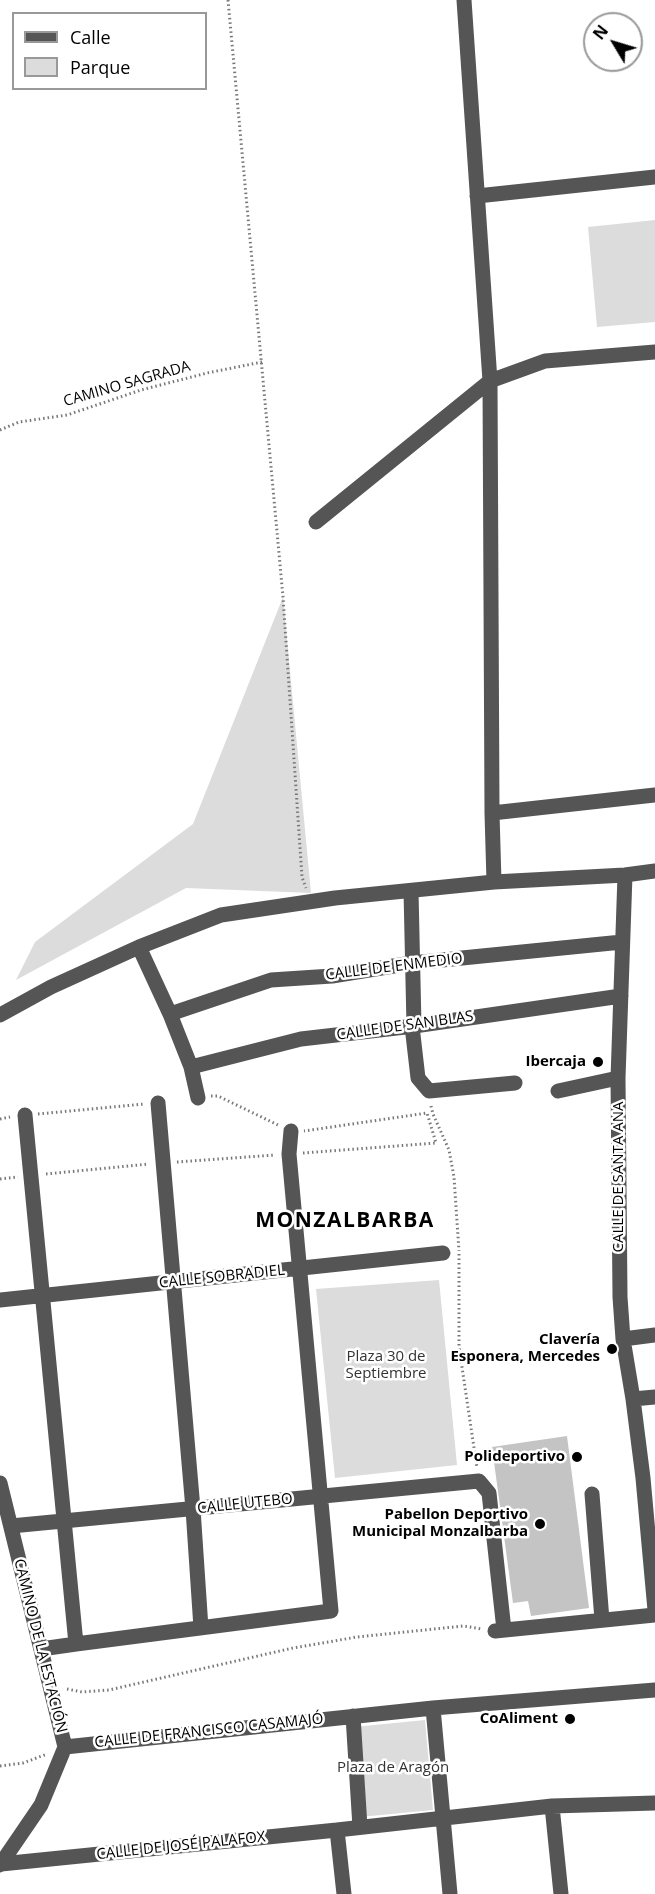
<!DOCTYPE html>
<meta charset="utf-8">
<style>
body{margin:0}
#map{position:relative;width:655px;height:1894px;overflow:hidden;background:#fff;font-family:"Open Sans",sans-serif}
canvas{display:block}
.legend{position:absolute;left:12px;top:12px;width:195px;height:78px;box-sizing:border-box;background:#fff;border:2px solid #999;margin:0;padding:8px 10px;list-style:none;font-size:18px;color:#000}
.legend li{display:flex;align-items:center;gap:12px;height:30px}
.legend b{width:30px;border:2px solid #999}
.north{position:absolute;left:583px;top:12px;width:60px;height:60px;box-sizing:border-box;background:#fff;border:2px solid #999;border-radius:50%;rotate:308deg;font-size:16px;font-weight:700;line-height:24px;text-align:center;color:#000}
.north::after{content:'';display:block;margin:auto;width:21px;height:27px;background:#000;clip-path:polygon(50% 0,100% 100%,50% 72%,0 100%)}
</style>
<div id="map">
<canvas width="655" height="1894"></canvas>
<ul class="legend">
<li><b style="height:8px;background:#555"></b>Calle</li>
<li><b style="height:16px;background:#dcdcdc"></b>Parque</li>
</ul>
<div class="north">N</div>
</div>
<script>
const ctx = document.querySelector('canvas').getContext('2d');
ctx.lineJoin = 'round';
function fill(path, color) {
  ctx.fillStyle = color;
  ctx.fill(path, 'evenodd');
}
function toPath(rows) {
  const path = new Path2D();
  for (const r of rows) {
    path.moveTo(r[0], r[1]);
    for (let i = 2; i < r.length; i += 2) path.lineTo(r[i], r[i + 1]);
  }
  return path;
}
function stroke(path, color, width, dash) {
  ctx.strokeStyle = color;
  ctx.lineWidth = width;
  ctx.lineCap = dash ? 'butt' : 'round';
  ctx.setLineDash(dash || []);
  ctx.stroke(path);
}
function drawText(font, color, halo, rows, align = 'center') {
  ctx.font = font + ' "Open Sans",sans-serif';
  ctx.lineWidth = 5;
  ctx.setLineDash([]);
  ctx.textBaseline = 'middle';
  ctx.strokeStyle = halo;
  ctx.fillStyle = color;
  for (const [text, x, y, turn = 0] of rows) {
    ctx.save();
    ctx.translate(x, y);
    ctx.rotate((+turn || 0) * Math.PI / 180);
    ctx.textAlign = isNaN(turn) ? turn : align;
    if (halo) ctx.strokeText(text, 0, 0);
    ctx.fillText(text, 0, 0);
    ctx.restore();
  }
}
fill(toPath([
 [655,220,655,322,597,327,588,227],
 [283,597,311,893,186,888,16,980,35,942,193,824],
 [439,1280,457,1465,335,1478,316,1289],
 [425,1720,433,1810,360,1817,354,1727]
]), '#dcdcdc');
fill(toPath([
 [567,1436,589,1608,531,1616,528,1601,513,1603,492,1447]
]), '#c4c4c4');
stroke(toPath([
 [228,0,283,597,302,877,306,888],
 [0,430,19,422,67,415,141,390,207,373,262,362],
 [211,1096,218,1096,278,1125],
 [431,1106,433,1114,449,1150,454,1177,459,1251],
 [38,1114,144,1104],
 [0,1119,10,1117],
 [303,1153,436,1143,427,1113,304,1131],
 [177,1162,275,1155],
 [46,1174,149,1164],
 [0,1179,18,1177],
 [459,1254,459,1347,477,1468],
 [67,1689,82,1692,109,1690,293,1648,357,1637,463,1626,482,1629],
 [0,1766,23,1763,47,1754]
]), '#777', 3, [1.5, 3]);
stroke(toPath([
 [464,0,490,381,492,813,494,882],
 [477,196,655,177],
 [316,522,490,381,545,361,655,352],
 [492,813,655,795],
 [625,875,618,1078,620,1297,623,1339,633,1399,643,1478,655,1610],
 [411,891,414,1026],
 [139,947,170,1014,191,1067,198,1098],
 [170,1014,271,980,332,976,412,963,622,942],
 [0,1015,51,987,139,947,221,915,335,898,494,882,625,875,655,871],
 [412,1026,418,1078,429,1091,515,1083],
 [191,1067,301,1039,414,1026,621,996],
 [558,1091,618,1078],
 [158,1103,193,1509,201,1628],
 [25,1115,76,1644,331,1611,289,1154,291,1131],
 [0,1300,443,1253],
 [623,1339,655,1335],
 [633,1399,655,1397],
 [0,1483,65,1747,41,1805,0,1865],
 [592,1494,602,1620],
 [11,1526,479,1481,489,1493,504,1630],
 [495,1631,655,1615],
 [41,1649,76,1644],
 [433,1708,450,1894],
 [353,1716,360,1827],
 [65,1747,433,1708,655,1690],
 [552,1806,561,1894],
 [337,1830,344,1894],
 [1,1864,337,1830,552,1806,655,1803]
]), '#555', 15);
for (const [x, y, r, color] of [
 [598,1062,6,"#000"],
 [612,1349,6,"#000"],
 [577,1457,6,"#000"],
 [540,1524,6,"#000"],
 [570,1719,6,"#000"]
]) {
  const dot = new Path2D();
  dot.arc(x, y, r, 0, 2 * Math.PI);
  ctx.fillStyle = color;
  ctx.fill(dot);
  stroke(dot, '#fff', 2);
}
drawText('15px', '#000', '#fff', [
 ["CAMINO SAGRADA",127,384,-16],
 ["CALLE DE ENMEDIO",394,967,-7],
 ["CALLE DE SAN BLAS",405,1026,-8],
 ["CALLE DE SANTA ANA",619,1177,-90],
 ["CALLE SOBRADIEL",222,1277,-6],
 ["CALLE UTEBO",245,1504,-6],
 ["CAMINO DE LA ESTACIÓN",40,1646,76],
 ["CALLE DE FRANCISCO CASAMAJÓ",209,1731,-6],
 ["CALLE DE JOSÉ PALAFOX",181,1846,-6]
]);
drawText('bold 15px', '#000', '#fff', [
 ["Ibercaja",586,1062],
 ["Clavería",600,1340],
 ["Esponera, Mercedes",600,1357],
 ["Polideportivo",565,1457],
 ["Pabellon Deportivo",528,1515],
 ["Municipal Monzalbarba",528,1532],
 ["CoAliment",558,1719]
], 'right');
drawText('15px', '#333', '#fff', [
 ["Plaza 30 de",386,1357],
 ["Septiembre",386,1374],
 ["Plaza de Aragón",393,1768]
]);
ctx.letterSpacing = '1.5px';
drawText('bold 21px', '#000', '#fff', [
 ["MONZALBARBA",345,1221]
]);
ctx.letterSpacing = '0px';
</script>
